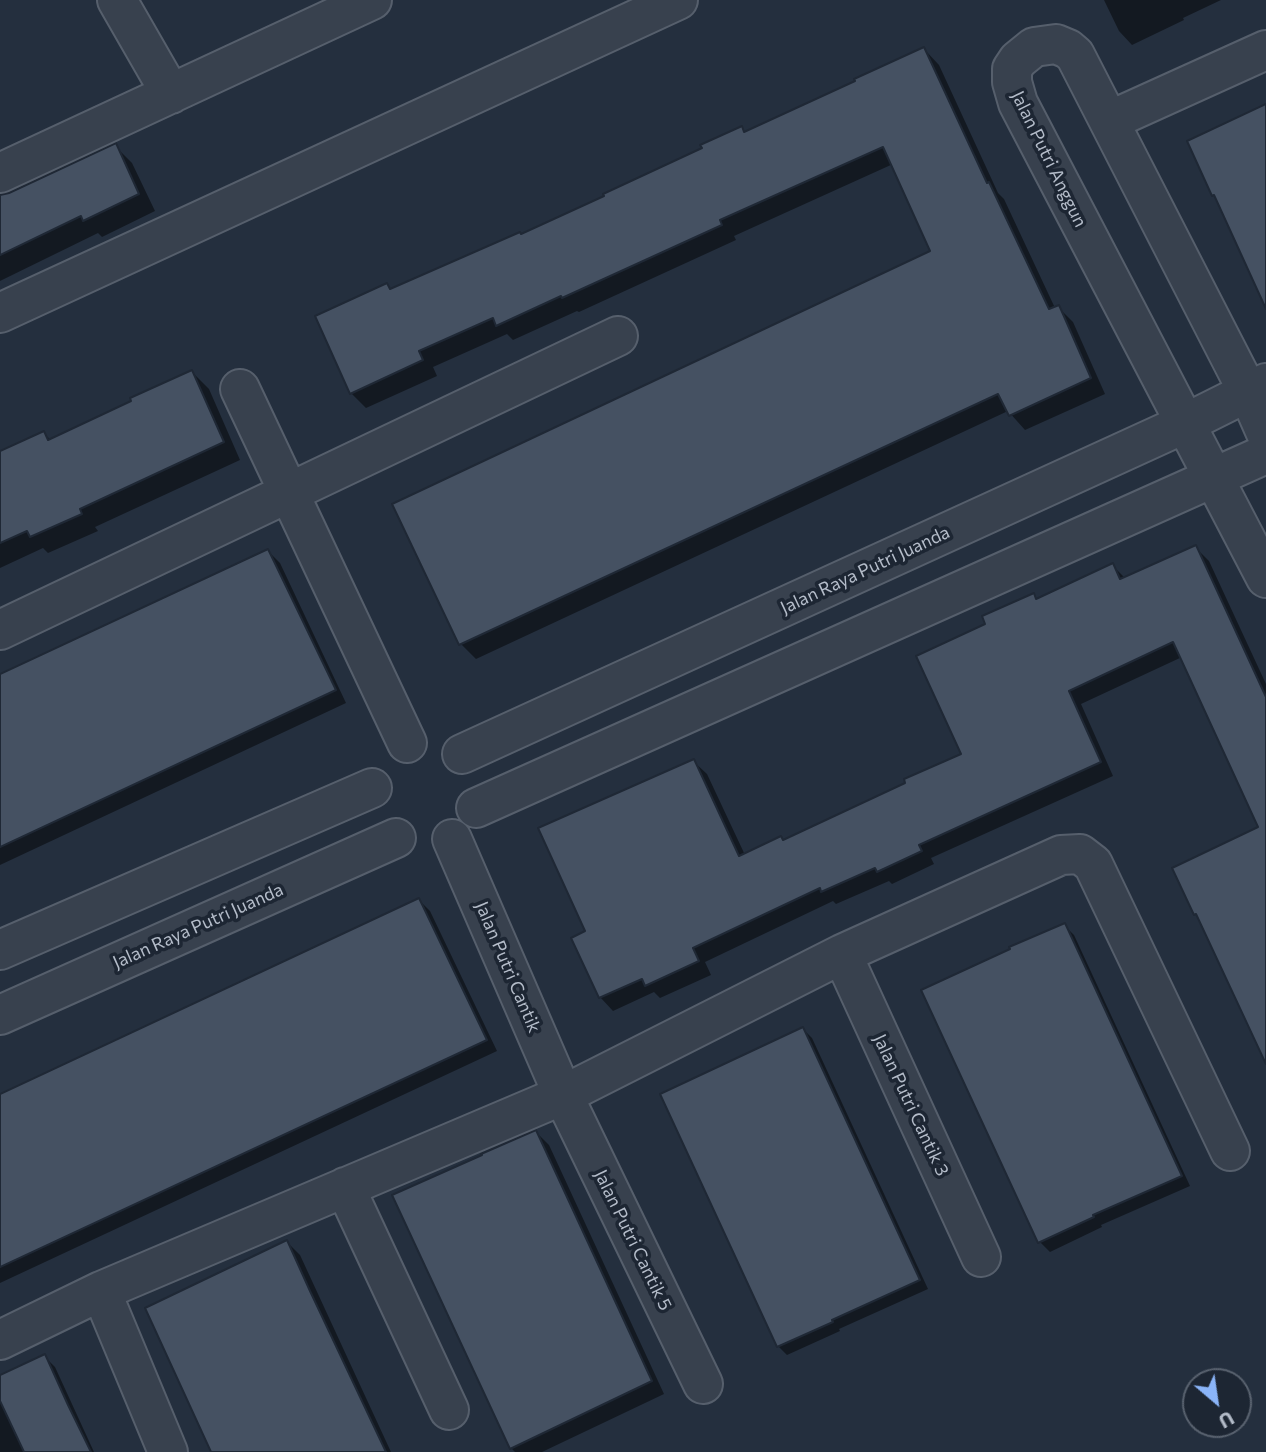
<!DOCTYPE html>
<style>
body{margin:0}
#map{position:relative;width:1266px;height:1452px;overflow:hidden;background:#242f3e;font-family:Commissioner,sans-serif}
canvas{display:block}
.north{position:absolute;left:1182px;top:1368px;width:70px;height:70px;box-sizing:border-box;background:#1d2633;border:2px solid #59626f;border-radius:50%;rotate:151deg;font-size:19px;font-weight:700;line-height:28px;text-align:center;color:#b4bcc9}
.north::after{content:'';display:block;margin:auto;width:24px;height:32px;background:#8ab4f8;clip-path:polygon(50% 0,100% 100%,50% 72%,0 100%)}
</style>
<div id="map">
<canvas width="1266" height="1452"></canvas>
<div class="north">U</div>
</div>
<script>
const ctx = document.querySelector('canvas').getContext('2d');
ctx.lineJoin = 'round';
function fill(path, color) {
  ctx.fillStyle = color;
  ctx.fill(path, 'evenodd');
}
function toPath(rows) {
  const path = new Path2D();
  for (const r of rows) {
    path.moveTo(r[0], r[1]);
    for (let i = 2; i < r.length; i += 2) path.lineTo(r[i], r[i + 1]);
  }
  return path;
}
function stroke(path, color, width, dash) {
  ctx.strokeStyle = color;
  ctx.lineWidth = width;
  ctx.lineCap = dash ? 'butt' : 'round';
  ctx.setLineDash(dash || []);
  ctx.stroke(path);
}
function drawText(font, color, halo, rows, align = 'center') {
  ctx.font = font + ' Commissioner,sans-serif';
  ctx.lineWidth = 7;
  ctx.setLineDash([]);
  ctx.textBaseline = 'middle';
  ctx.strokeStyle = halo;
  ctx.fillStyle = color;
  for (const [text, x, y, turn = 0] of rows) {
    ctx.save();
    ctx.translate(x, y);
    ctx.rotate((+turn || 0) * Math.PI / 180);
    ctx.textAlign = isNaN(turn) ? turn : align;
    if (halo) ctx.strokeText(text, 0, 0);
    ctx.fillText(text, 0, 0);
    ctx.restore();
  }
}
fill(toPath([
 [1104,0,1221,0,1183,18,1184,20,1132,45,1119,31],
 [924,49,939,65,998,193,1004,199,1055,308,1058,307,1073,322,1105,394,1025,430,1008,411,476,659,461,644,932,252,893,164,734,236,736,240,579,312,577,311,513,340,507,334,433,367,437,376,366,408,351,393,387,285,392,290,522,236,704,149,741,128,746,133],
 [115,146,132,163,155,211,102,237,98,233,0,281,0,196,10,195],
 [192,372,209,389,240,460,95,527,98,531,48,553,43,548,0,568,0,453,43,433,51,440],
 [1196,548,1209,561,1266,684,1266,1063,1261,828,1182,657,1081,704,1113,776,931,858,934,864,892,884,889,881,836,904,833,901,705,962,711,975,660,998,654,992,613,1011,600,997,587,932,693,761,707,774,745,855,784,841,908,784,963,755,988,625,1033,595,1038,600,1112,565,1126,579],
 [268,551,280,563,346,703,0,865,0,676],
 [419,900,430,911,497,1051,0,1283,0,1096],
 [1064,925,1074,935,1190,1186,1101,1225,1102,1227,1050,1252,1040,1242],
 [803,1029,812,1038,928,1289,839,1329,840,1331,787,1355,778,1346,662,1095],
 [536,1132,549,1145,664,1394,542,1452,515,1452,511,1448],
 [287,1242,300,1255,391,1452,213,1452],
 [44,1356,55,1367,94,1452,0,1452,0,1377]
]), '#0007');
const building = toPath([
 [924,47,987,183,989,182,1049,309,1059,305,1091,378,1009,416,998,394,459,645,392,504,930,251,883,147,720,220,722,225,562,298,561,296,496,326,493,318,419,351,423,360,350,394,315,316,387,283,390,289,520,232,521,234,604,196,603,194,702,148,700,145,742,126,744,132,855,81,854,79,924,47],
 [1266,104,1266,309,1214,195,1212,196,1187,141,1266,104],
 [116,143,139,194,83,221,81,216,0,255,0,195,9,193,116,143],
 [192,370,224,442,80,509,82,514,30,537,27,531,0,543,0,451,44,431,48,440,131,401,130,398,192,370],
 [1196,545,1266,697,1266,1064,1196,914,1194,915,1172,868,1258,827,1173,642,1069,691,1101,762,919,845,922,851,877,872,875,868,821,892,820,888,693,948,699,961,645,986,642,979,599,998,571,938,585,931,538,828,694,759,739,856,781,836,783,840,905,783,904,779,961,754,916,656,985,624,982,616,1034,593,1036,599,1113,563,1120,579,1196,545],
 [268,549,336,690,0,847,0,674,268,549],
 [419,898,487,1040,0,1267,0,1094,419,898],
 [1065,923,1182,1176,1093,1215,1094,1217,1038,1243,921,990,1010,949,1009,947,1065,923],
 [803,1027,920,1280,832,1320,833,1322,777,1347,660,1094,803,1027],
 [536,1130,652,1381,510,1449,392,1195,482,1155,481,1154,536,1130],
 [287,1240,310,1291,386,1452,211,1452,145,1308,287,1240],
 [45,1354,68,1405,91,1452,24,1452,0,1401,0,1375,45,1354]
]);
fill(building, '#455162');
stroke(building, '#1f2835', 2);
const minor = toPath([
 [117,0,171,94],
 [1109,121,1266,50],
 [0,173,372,0],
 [0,313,678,0],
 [240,389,407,743],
 [1266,433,1248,392,1075,55,1068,49,1056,44,1034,47,1018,60,1012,69,1012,82,1018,103,1266,578],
 [0,630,618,336],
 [462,754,1186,423,1266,383],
 [476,808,1266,454],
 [452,839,563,1095,703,1384],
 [0,950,372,788],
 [842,954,981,1257],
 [0,1015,396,838],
 [345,1187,449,1410],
 [101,1291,168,1452],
 [0,1340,101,1291,563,1095,842,954,1061,855,1080,854,1093,864,1230,1151]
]);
stroke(minor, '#565f6c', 42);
stroke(minor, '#38414e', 38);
drawText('18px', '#b4bcc9', '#1d2633', [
 ["Jalan Putri Anggun",1049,159,64],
 ["Jalan Raya Putri Juanda",865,570,-25],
 ["Jalan Raya Putri Juanda",198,926,-24],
 ["Jalan Putri Cantik",508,967,67],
 ["Jalan Putri Cantik 3",911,1105,65],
 ["Jalan Putri Cantik 5",633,1240,64]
]);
</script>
